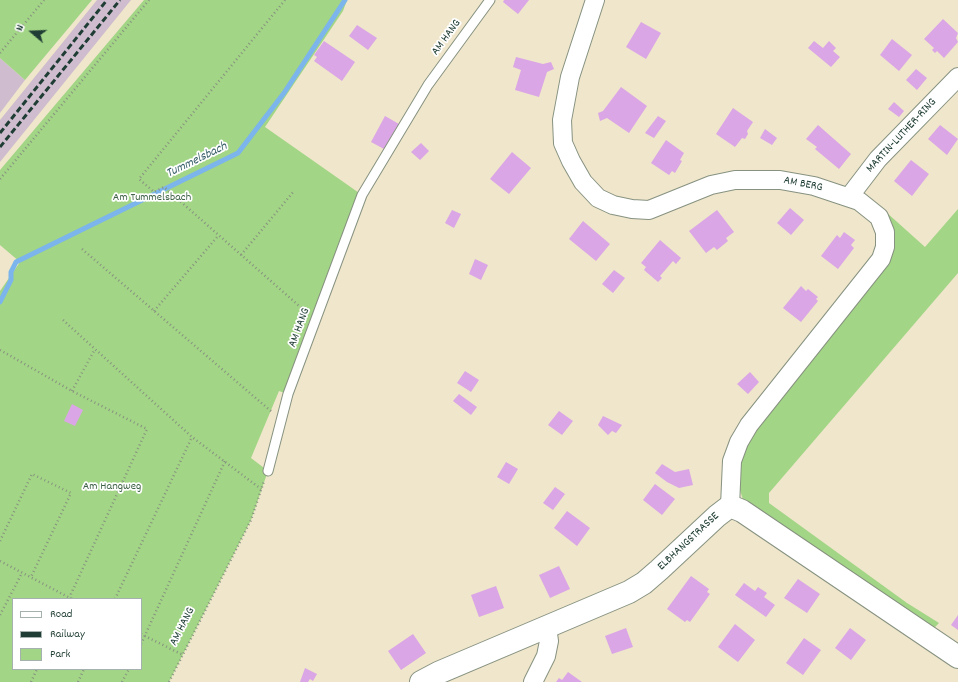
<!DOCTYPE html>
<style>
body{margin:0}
#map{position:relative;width:958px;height:682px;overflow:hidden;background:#efe6cb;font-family:Dekko,sans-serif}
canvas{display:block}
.legend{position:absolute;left:12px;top:598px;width:130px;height:72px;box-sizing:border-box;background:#fff;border:1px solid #a5b1ae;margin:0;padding:5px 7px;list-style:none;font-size:12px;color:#1f3d34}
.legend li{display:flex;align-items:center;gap:8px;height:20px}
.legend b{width:20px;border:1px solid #a5b1ae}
.north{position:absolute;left:12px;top:12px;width:40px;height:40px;-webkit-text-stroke:3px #fff;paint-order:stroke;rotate:289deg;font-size:11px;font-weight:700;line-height:16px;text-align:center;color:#1f3d34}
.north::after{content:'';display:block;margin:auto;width:14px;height:18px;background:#1f3d34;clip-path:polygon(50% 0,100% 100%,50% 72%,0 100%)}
</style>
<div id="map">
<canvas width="958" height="682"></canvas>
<ul class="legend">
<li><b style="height:5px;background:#fff"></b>Road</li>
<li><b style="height:5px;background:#1f3d34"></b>Railway</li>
<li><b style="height:11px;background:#a2d585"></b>Park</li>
</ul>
<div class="north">N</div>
</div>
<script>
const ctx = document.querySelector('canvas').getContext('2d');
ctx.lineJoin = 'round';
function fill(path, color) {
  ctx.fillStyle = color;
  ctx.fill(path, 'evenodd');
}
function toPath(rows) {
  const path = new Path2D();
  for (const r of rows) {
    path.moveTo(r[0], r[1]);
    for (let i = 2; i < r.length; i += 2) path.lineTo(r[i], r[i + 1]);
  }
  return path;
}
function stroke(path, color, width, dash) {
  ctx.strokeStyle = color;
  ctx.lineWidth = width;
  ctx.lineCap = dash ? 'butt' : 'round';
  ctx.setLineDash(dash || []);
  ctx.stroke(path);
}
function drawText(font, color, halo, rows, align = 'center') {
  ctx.font = font + ' Dekko,sans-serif';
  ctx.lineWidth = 3.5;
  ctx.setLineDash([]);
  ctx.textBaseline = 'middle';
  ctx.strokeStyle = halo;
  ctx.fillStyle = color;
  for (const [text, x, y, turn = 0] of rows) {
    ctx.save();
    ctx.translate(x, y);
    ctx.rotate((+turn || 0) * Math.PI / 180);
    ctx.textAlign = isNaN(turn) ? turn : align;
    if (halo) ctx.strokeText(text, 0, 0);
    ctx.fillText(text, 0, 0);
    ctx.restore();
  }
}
fill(toPath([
 [97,0,131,0,0,162,0,120],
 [0,58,25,80,0,113]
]), '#cfbdcf');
fill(toPath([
 [0,0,92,0,25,80,0,58],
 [144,0,347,0,343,11,265,127,362,195,288,394,279,391,251,458,268,471,251,520,169,682,0,682,0,291,20,262,0,245,0,170],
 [13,599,141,599,141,669,13,669],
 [958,209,958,273,769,493,769,503,907,603,939,623,933,629,744,503,740,490,740,465,749,442,760,425,877,278,886,212,925,247]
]), '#a2d585');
stroke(toPath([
 [0,302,11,280,11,272,16,262,238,153,284,93,345,0]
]), '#7cb5ec', 5);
fill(toPath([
 [504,0,529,0,518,14,503,2],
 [943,19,958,33,956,38,958,42,944,58,937,51,935,53,932,50,934,48,924,39],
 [641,22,661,33,646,59,626,47],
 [357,25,377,38,368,50,349,36],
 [892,39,912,55,899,71,880,55],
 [324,41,355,62,342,81,314,61,317,57,314,55],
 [814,41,823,48,829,41,836,48,833,51,840,57,831,67,808,48],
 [516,57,543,64,551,62,554,69,547,72,539,97,515,90,521,70,513,67],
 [916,69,927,78,917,90,906,80],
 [621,87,647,106,629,133,607,118,600,121,598,113,603,111],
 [894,102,904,111,899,117,888,109],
 [733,108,753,122,747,131,748,134,745,139,742,138,735,147,716,134],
 [385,116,399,124,384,149,371,142],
 [658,116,666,121,654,138,645,133],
 [818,125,851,154,839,169,815,149,817,147,806,139],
 [940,125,958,139,947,155,928,139],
 [765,129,777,138,772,145,760,138],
 [666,140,684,153,680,160,682,161,675,173,672,171,669,175,651,163],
 [421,143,429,151,420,160,411,152],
 [512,152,531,168,509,194,490,179],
 [911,160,929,174,912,196,894,181],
 [790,208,804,220,791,235,777,223],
 [452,210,461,214,454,228,445,223],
 [717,210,734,232,726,238,728,241,717,250,714,247,706,253,689,231],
 [583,221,610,244,596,261,569,239],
 [844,232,855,240,851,245,854,248,838,269,821,256,837,235,840,238],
 [660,240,681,258,676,264,673,261,660,276,662,278,658,282,644,270,646,267,641,263],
 [475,259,488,265,481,280,469,274],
 [614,270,625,278,613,293,602,284],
 [801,286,806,291,808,289,818,297,816,299,818,301,801,322,783,308],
 [465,371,479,380,471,392,457,383],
 [750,372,759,382,748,394,737,384],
 [459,394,477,407,471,415,453,401],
 [72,404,83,410,75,426,64,421],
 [559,411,573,421,562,435,548,425],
 [603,416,622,425,616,433,612,431,608,435,598,425],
 [506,462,518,469,509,484,497,477],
 [662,464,675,472,689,469,693,485,679,488,667,482,655,473],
 [655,484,675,499,662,515,643,500],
 [555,487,565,494,553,510,543,503],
 [567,511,590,528,577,546,554,528],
 [559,566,570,589,550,598,539,575],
 [691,576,709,589,707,592,710,594,690,622,687,620,685,622,667,609],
 [798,579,820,594,807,613,784,598],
 [744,583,755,591,758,587,767,593,764,597,775,605,766,617,735,595],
 [496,586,504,608,479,617,471,595],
 [958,615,958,630,951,625],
 [735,624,755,640,738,662,718,647],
 [626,628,633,647,612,654,605,636],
 [850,628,866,640,851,660,835,648],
 [413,634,426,653,401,670,388,651],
 [804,638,821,650,803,675,786,663],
 [305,668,317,674,313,681,310,679,308,682,300,682],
 [568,672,582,682,556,682,559,678,562,680]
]), '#dba6e5');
const service = toPath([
 [268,471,288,394,362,195,428,85,490,0]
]);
const minor = toPath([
 [595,0,570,77,562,120,563,143,571,161,583,182,598,198,613,205,632,209,649,210,711,185,735,180,780,180,814,186,859,201,879,217,885,232,885,247,881,259,749,425,739,442,732,461,730,506],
 [849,197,878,159,958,77],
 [533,682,546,656,549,641,547,627]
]);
const tertiary = toPath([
 [421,682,438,673,629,592,644,583,659,570,717,516,730,506,742,511,958,657]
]);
stroke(service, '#879280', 11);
stroke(minor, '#879280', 20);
stroke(tertiary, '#879280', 24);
stroke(toPath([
 [285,0,139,179,154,192,164,187,306,312],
 [0,53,44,0],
 [0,179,149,0],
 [82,249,272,412],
 [241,255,294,191],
 [154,311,218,236],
 [63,320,192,437,261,489],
 [0,350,72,391,147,429,71,594,71,599],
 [72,391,95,349],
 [0,541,32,474,71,493,31,577],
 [0,561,70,598],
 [115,599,192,437],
 [0,615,22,573],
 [141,634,183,655],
 [141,644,225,461],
 [31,682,37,669],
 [78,682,84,669],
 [122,682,129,669],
 [169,682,251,520,264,481]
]), '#879280', 2.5, [1, 3]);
stroke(service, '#fff', 9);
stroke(minor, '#fff', 18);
stroke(tertiary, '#fff', 22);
stroke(toPath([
 [0,133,107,0],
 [0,147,120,0]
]), '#1f3d34', 3, [6, 3]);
drawText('12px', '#1f3d34', '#fff', [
 ["AM HANG",447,38,-54],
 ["MARTIN-LUTHER-RING",902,136,-47],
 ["AM BERG",803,185,11],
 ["AM HANG",300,328,-70],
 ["ELBHANGSTRASSE",689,542,-43],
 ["AM HANG",183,627,-63]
]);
drawText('12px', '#406348', '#fff', [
 ["Am Tummelsbach",152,198],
 ["Am Hangweg",112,487]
]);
drawText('italic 13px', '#3b616b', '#fff', [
 ["Tummelsbach",197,161,-26]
]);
</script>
